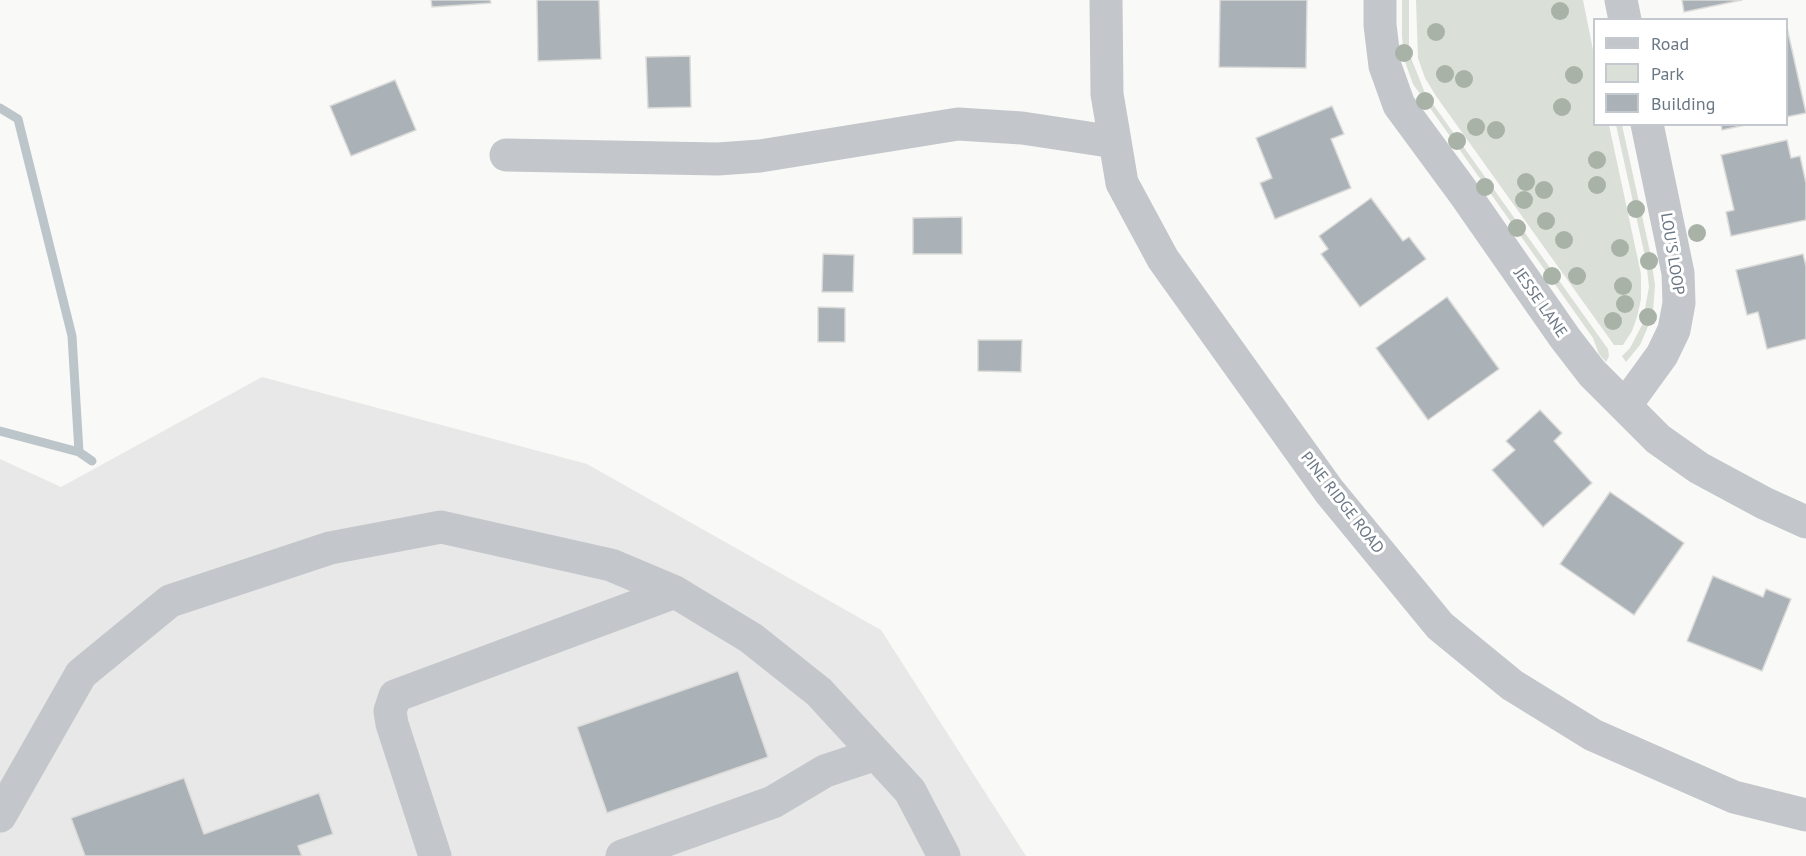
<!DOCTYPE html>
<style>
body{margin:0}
#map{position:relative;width:1806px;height:856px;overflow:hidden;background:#f9f9f7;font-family:"PT Sans",sans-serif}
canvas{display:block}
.legend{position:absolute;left:1593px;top:18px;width:195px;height:108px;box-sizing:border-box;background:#fff;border:2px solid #c3c9ce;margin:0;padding:8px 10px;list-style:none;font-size:18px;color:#6a7785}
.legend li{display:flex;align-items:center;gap:12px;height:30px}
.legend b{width:30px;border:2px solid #c3c9ce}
</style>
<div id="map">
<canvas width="1806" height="856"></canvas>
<ul class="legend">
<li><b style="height:8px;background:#c3c6ca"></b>Road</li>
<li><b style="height:16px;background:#dadfd8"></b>Park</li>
<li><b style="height:16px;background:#aab1b7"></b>Building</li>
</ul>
</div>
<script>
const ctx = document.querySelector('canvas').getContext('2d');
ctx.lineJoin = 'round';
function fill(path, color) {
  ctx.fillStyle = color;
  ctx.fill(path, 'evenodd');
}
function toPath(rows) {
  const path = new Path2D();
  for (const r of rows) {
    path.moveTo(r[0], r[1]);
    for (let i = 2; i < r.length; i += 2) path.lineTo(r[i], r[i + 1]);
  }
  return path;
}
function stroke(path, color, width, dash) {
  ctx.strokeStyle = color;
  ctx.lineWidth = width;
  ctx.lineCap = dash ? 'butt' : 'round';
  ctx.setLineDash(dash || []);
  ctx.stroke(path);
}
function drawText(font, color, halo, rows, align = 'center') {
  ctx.font = font + ' "PT Sans",sans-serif';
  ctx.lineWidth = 6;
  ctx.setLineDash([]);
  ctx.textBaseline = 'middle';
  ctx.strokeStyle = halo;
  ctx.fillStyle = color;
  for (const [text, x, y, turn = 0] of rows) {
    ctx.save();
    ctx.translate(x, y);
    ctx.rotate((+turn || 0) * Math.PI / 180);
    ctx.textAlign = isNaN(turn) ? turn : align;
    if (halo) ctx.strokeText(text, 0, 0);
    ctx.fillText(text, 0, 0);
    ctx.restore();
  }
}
fill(toPath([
 [262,377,587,464,881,630,1026,856,0,856,0,459,61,487]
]), '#e7e8e7');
fill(toPath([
 [1402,0,1409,0,1409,45,1411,58,1425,93,1608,349,1609,356,1606,362,1599,354,1593,338,1413,84,1404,59,1402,36],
 [1416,0,1583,0,1594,55,1594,124,1609,125,1641,274,1641,299,1637,317,1632,331,1623,345,1614,345,1436,96,1425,78,1418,58],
 [1616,125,1622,125,1650,252,1655,285,1653,312,1647,329,1640,345,1626,362,1622,356,1630,348,1642,325,1649,287,1646,261]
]), '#dadfd8');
stroke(toPath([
 [0,108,18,119,72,336,79,452],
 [0,431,79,452,92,461]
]), '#bcc5ca', 9);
const building = toPath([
 [431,0,490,0,491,3,432,7,431,0],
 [537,0,599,0,601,59,538,61,537,0],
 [1220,0,1307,0,1306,68,1219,67,1220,0],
 [1682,0,1742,0,1684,12,1682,0],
 [1786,23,1806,113,1786,117,1786,23],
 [690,56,691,107,648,108,646,57,690,56],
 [395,80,416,130,351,156,330,106,395,80],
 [1332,106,1344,134,1331,139,1351,188,1275,219,1260,183,1272,178,1256,138,1332,106],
 [1721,124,1750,124,1722,130,1721,124],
 [1787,140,1791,158,1800,156,1806,183,1806,220,1731,236,1726,212,1734,210,1721,155,1787,140],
 [1371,198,1403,241,1409,237,1426,259,1360,307,1321,254,1328,249,1319,236,1371,198],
 [962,217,962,254,913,254,913,218,962,217],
 [823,254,854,255,853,292,822,292,823,254],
 [1803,254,1806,266,1806,339,1767,349,1758,312,1747,315,1736,270,1803,254],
 [1447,297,1499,369,1428,420,1376,348,1447,297],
 [818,307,845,308,845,342,818,342,818,307],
 [978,340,1022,340,1021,372,978,371,978,340],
 [1540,410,1562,433,1554,441,1592,483,1543,527,1492,470,1515,450,1506,441,1540,410],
 [1610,492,1684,543,1634,615,1560,564,1610,492],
 [1713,576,1763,597,1766,589,1791,599,1762,671,1687,641,1713,576],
 [738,671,768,757,607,813,577,727,738,671],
 [184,778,204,834,319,793,333,834,298,846,302,856,85,856,71,818,184,778]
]);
fill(building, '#aab1b7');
stroke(building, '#dbdbd9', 1.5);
stroke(toPath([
 [1106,0,1107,94,1122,183,1163,259,1329,491,1440,626,1512,685,1593,735,1734,797,1806,815],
 [1380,0,1380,25,1385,66,1399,105,1466,196,1565,338,1592,373,1658,439,1699,468,1764,503,1806,522],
 [1621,0,1625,20],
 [506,155,718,159,760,156,958,124,1022,128,1115,142],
 [1625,406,1662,355,1674,330,1679,303,1678,273,1647,124],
 [0,816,81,674,170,601,330,548,441,527,611,565,675,592,751,638,819,692,910,791,944,856],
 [435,856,392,724,390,711,395,696,675,592],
 [622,856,773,802,825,771,876,754]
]), '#c3c6ca', 33);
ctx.fillStyle = '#a8b2a7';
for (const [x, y] of [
 [1560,11],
 [1436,32],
 [1404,53],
 [1445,74],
 [1574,75],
 [1464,79],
 [1425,101],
 [1562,107],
 [1476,127],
 [1496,130],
 [1457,141],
 [1597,160],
 [1526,182],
 [1597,185],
 [1485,187],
 [1544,190],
 [1524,200],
 [1636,209],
 [1546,221],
 [1517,228],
 [1697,233],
 [1564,240],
 [1620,248],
 [1649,261],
 [1552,276],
 [1577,276],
 [1623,286],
 [1625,304],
 [1648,317],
 [1613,321]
]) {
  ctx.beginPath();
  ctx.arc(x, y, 9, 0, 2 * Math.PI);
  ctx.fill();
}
drawText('16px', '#6a7785', '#fff', [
 ["LOU'S LOOP",1672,254,81],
 ["JESSE LANE",1540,303,55],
 ["PINE RIDGE ROAD",1342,503,52]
]);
</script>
